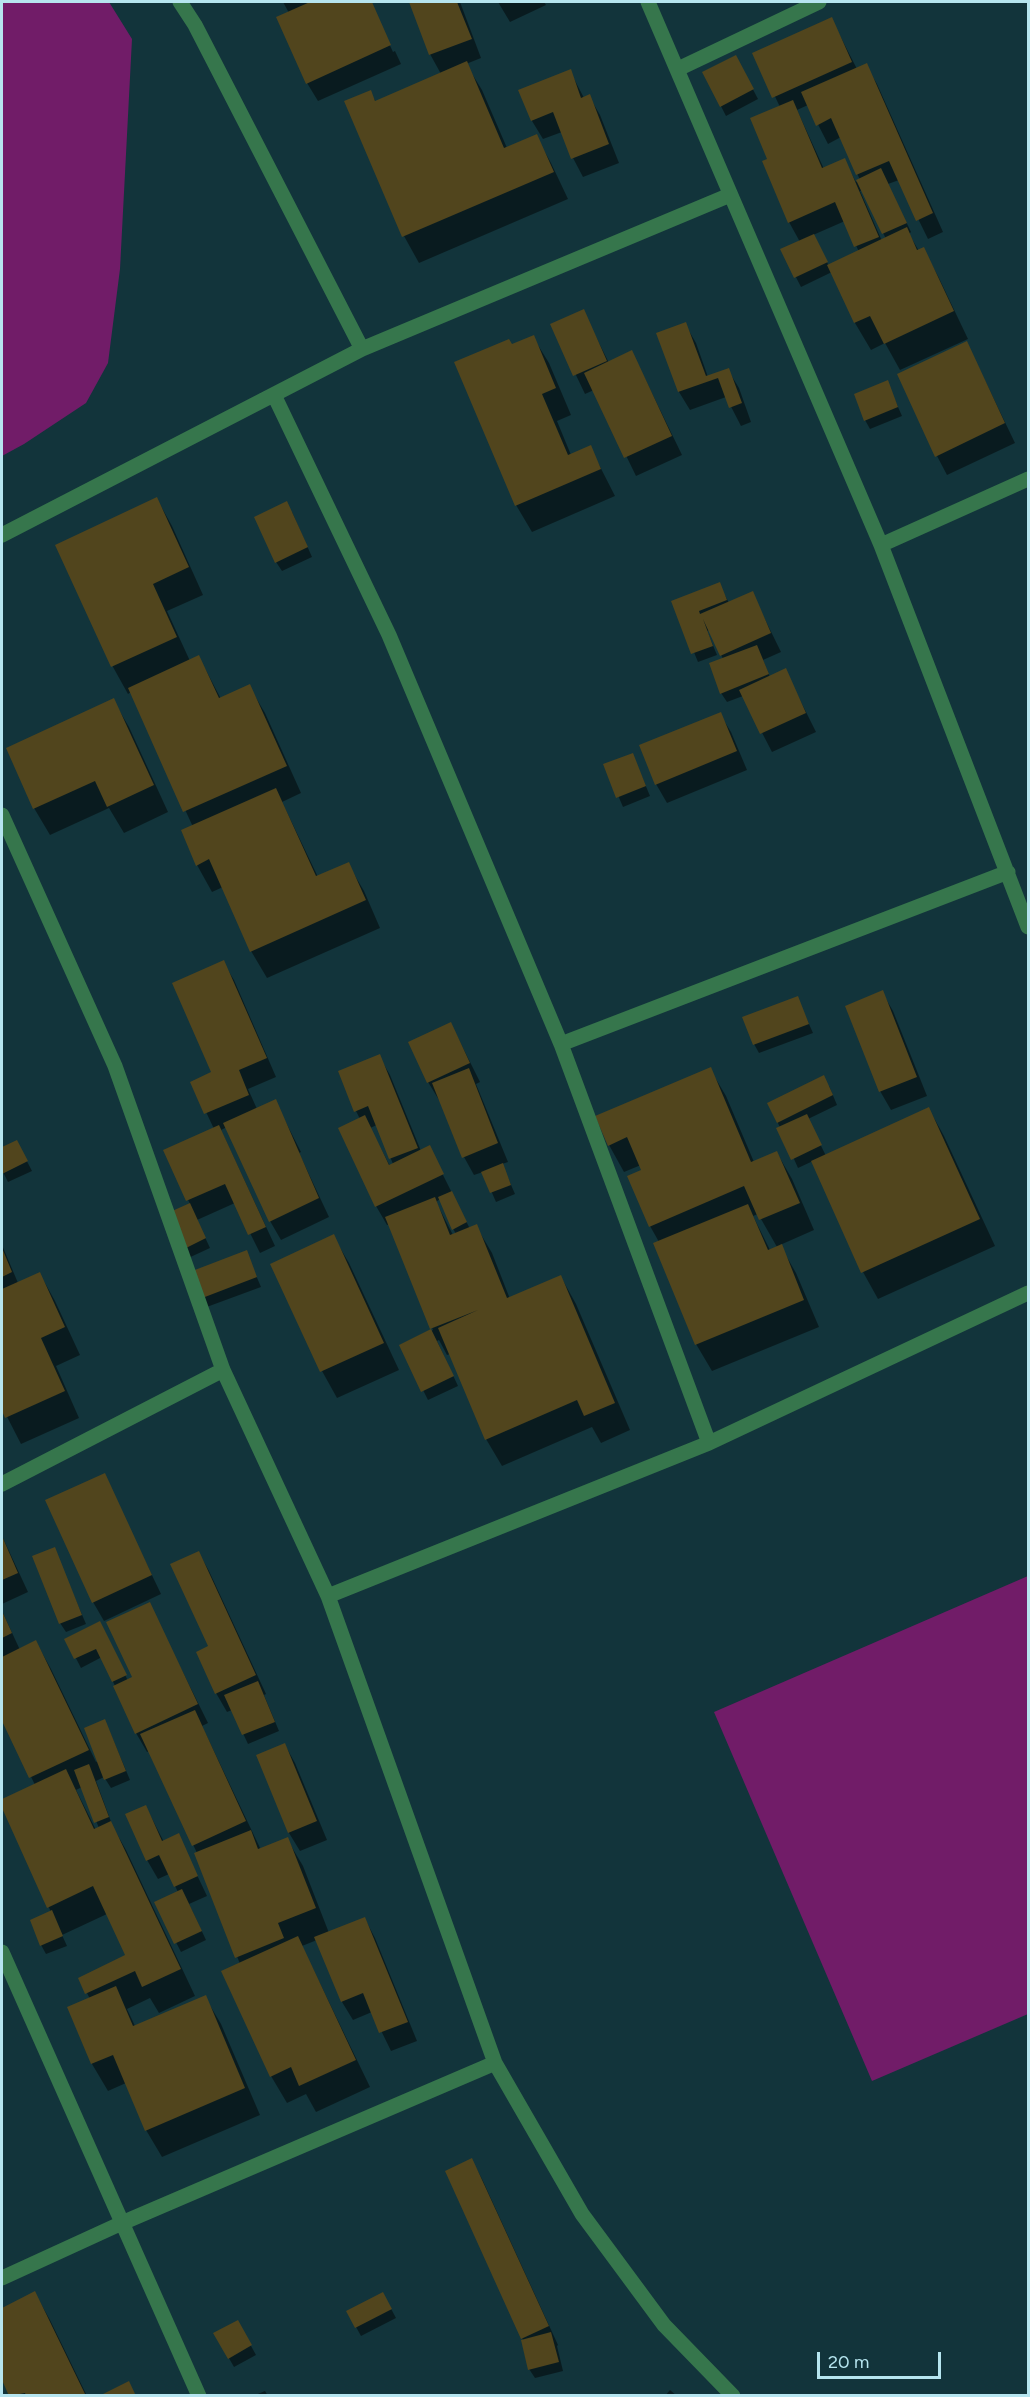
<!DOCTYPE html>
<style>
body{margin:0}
#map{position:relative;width:1030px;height:2397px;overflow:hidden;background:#12343b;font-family:Figtree,sans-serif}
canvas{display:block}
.frame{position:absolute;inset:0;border:3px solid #b6e5ef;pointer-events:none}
.scale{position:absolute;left:817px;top:2352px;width:124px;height:27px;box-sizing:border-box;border:3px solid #b6e5ef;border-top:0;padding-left:8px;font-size:18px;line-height:21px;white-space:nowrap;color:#b6e5ef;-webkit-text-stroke:4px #12343b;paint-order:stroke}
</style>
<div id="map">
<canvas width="1030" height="2397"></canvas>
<div class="frame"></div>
<div class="scale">20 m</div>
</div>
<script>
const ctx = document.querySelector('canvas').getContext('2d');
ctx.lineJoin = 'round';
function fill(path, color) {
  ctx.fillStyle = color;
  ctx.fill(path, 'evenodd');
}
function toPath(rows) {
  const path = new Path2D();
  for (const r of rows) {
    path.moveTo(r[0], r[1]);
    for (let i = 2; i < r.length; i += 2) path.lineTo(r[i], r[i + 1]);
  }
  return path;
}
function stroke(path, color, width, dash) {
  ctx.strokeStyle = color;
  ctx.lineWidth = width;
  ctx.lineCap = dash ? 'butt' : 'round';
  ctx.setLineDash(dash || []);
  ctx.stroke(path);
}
fill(toPath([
 [2,2,109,2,132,39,120,269,108,363,86,403,24,444,2,456],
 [1028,1576,1028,2014,872,2081,714,1712]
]), '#711c68');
fill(toPath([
 [283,2,370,2,393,52,395,51,401,64,318,101,307,83,289,13],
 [410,2,460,2,481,58,466,64,482,90,507,148,536,136,551,163,568,199,419,263,404,236,346,102,370,92,376,102,441,74,430,54],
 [498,2,544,2,546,5,510,22],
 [831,18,857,69,866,65,877,84,943,232,928,239,899,180,888,184,911,232,909,234,919,251,923,249,938,276,968,339,900,370,885,343,871,350,855,323,832,272,801,287,782,250,800,242,789,222,769,160,780,107,754,53],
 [808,105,828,144,841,137,860,180,856,182,844,160,824,169,797,110],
 [862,190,886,239,882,241,860,191],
 [845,221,859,252,829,266,813,235],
 [736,57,758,99,726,116,704,73],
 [570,71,584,98,589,96,600,115,619,163,583,177,573,158,562,132,543,139,532,121,520,91],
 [583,311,609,363,632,352,682,455,636,476,594,390,585,394,552,325],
 [685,324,696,343,708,377,728,370,739,388,751,422,741,426,726,397,690,410,679,392,657,334],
 [533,337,549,363,571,415,557,421,571,455,590,447,615,496,532,532,516,505,512,346],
 [967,343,1015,443,947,475,937,456],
 [887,382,902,416,870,429,865,420],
 [157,499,172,526,203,595,167,611,190,661,199,657,221,699,249,686,265,713,301,793,282,802,318,877,348,864,364,891,380,928,267,978,251,951,223,887,212,892,197,865,193,827,131,692,128,694,113,667,57,546],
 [292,512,312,557,282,571,276,562],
 [719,584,729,603,752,593,781,652,763,660,770,677,785,670,816,732,772,752,743,696,727,702,721,693,723,659,710,630,707,631,717,655,698,662,673,602],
 [113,700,129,727,168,812,124,833,109,808,50,835,34,808],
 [720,714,731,732,747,770,667,803,656,784],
 [633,755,650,796,623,807,605,765],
 [223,962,234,980,276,1077,248,1089,257,1109,275,1101,301,1152,299,1153,329,1217,281,1240,270,1221,227,1127,221,1130,275,1246,260,1253,235,1203,197,1220,210,1248,184,1260,190,1204,165,1151,214,1129,192,1082,213,1073],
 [882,992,893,1011,927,1096,891,1110,880,1091],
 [797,997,813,1033,759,1053,754,1044],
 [451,1024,480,1082,476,1084,508,1162,502,1164,515,1194,496,1202,483,1172,474,1175,464,1157,441,1100,439,1100,428,1082],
 [379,1056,390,1075,421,1151,429,1147,470,1229,476,1226,492,1253,510,1299,561,1277,576,1304,630,1430,601,1443,592,1427,502,1466,486,1439,450,1354,447,1355,439,1340,437,1341,458,1386,428,1400,401,1346,433,1330,390,1224,387,1225,376,1206,360,1119,356,1111],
 [377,1125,393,1164,390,1166,370,1128],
 [440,1199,452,1227,456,1234,453,1235,436,1202],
 [710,1069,726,1096,754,1162,777,1153,792,1179,814,1230,780,1245,796,1273,819,1327,712,1371,696,1344,659,1242,650,1226,641,1165,624,1172,609,1145],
 [758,1214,761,1219,777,1247,770,1250,753,1216],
 [829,1086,837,1105,808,1119,826,1156,929,1109,944,1136,995,1246,878,1299,863,1272,813,1161,798,1168,769,1103],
 [17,1142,32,1171,8,1182,2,1170,2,1149],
 [333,1236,349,1263,399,1370,337,1398,322,1371,272,1265],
 [2,1245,18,1283,40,1274,55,1301,80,1355,56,1366,79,1418,21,1444,2,1407],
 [246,1252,261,1287,204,1308,198,1299],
 [104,1475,161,1594,104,1621,93,1602],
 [2,1536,28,1592,2,1604],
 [54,1549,86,1624,66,1632,60,1623],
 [199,1553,209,1571,266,1694,264,1695,279,1731,248,1744,232,1710,227,1712,216,1693],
 [149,1604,208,1723,202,1726,261,1850,287,1839,303,1866,329,1933,365,1919,375,1938,417,2041,391,2051,372,2012,353,2020,342,2002,317,1940,302,1946,370,2087,316,2112,306,2094,287,2103,271,2076,240,1964,197,1853,149,1751,147,1752,136,1733,102,1657,81,1668,66,1639,105,1632,128,1681,134,1678],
 [2,1611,20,1650,36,1642,51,1669,96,1762,98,1761,109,1730,130,1780,111,1788,104,1777,96,1781,113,1827,126,1850,195,1996,159,2013,150,1998,127,2009,135,2026,205,1997,221,2024,260,2115,162,2157,146,2130,126,2083,108,2091,92,2064,69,2008,90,1999,80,1979,127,1956,107,1914,62,1935,67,1946,46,1954,41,1945,51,1912,2,1805,2,1801,35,1785,2,1717],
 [82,1787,99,1828,96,1830,76,1790],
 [285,1745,295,1763,327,1840,300,1851,289,1833],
 [146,1807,164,1842,178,1835,207,1896,189,1904,206,1940,181,1952,156,1903,178,1892,169,1874,158,1879,147,1860],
 [472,2160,482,2179,558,2345,557,2346,563,2371,535,2378,529,2369,523,2340,447,2171],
 [35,2293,50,2320,87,2396,11,2396,2,2377,2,2309],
 [388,2303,396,2318,361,2336,356,2327],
 [238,2322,256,2355,234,2367,215,2334],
 [670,2390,677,2396,665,2396],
 [265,2391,268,2396,253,2396]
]), '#0007');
fill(toPath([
 [310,2,372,2,391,45,306,84,276,17],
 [409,2,457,2,472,39,429,55],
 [832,17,852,62,772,98,752,53],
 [736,55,754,89,720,107,702,72],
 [467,61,504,148,537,134,554,172,402,237,344,101,371,90,375,101],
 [867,63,933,213,916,221,889,161,856,175,831,118,816,126,801,92],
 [571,69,581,98,590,94,609,144,571,159,553,112,531,121,518,90],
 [793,100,822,168,845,158,879,237,854,247,835,202,788,223,762,161,767,159,750,118],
 [881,168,907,223,882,234,856,180],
 [907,227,917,250,924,247,954,311,884,344,870,316,854,323,827,265],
 [814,234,828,262,794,278,780,249],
 [584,309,607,361,573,376,550,324],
 [686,322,706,376,729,368,742,403,729,408,718,378,678,392,656,333],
 [534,335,556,388,542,394,568,455,591,445,601,469,515,506,454,362,509,339,512,344],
 [967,341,1005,423,935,457,897,374],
 [632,350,672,436,624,458,584,373],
 [888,380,898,407,864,421,854,394],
 [157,497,189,567,153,584,177,637,111,667,55,545],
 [287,501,308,547,275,563,254,517],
 [720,582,727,600,699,611,700,614,753,591,771,633,720,656,703,619,713,646,691,654,671,601],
 [757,645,769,674,720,694,709,663],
 [199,655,219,698,250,684,287,766,183,812,128,688],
 [786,668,806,713,760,734,739,690],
 [114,698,154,785,107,807,95,781,33,809,6,748],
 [721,712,737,751,655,785,639,745],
 [633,753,646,786,616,798,603,764],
 [276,788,316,876,349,862,366,900,250,952,209,859,196,866,181,830],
 [224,960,267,1058,239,1070,249,1095,204,1114,190,1082,211,1072,172,983],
 [883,990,917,1077,879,1092,845,1006],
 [798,996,809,1024,753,1045,742,1017],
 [451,1022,470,1063,427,1083,408,1042],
 [380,1054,418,1148,389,1159,368,1106,354,1112,338,1071],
 [711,1067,751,1162,777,1151,800,1203,759,1220,744,1186,649,1227,627,1176,641,1170,627,1137,608,1146,595,1116],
 [469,1068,498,1143,462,1158,432,1083],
 [824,1075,833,1095,777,1123,767,1103],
 [276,1099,319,1198,269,1222,223,1123],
 [929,1107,980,1219,861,1273,811,1161],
 [807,1114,822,1145,791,1160,776,1128],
 [365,1115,389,1165,430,1145,444,1174,375,1207,338,1128],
 [219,1125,266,1227,248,1235,225,1184,186,1201,163,1150],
 [17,1140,28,1161,2,1174,2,1147],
 [503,1163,511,1185,490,1193,481,1172],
 [452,1191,467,1222,452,1230,438,1197],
 [435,1197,450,1235,477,1224,507,1298,561,1275,615,1403,584,1416,577,1400,485,1440,438,1328,478,1310,430,1329,385,1217],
 [190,1203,206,1238,178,1252,161,1216],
 [748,1204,768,1250,782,1244,804,1300,695,1345,653,1243],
 [334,1234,384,1343,320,1372,270,1264],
 [2,1248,12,1272,2,1277],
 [247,1250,257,1277,197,1300,187,1273],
 [40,1272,65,1327,41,1338,65,1391,5,1418,2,1411,2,1289],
 [431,1329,454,1376,421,1392,399,1345],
 [105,1473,152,1575,92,1603,45,1500],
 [2,1536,18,1573,2,1580],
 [55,1547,82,1615,59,1624,32,1556],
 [199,1551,256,1675,215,1694,196,1652,208,1646,170,1564],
 [150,1602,198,1704,135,1734,113,1686,132,1677,106,1622],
 [2,1611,12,1633,2,1638],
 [100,1621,127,1675,112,1682,96,1649,74,1659,64,1639],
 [36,1640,89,1750,29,1778,2,1721,2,1657],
 [258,1681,275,1722,242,1735,224,1695],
 [195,1710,246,1821,192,1846,140,1734],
 [105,1719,126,1771,104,1780,84,1728],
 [285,1743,317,1821,288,1833,256,1755],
 [89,1764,109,1817,94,1823,74,1770],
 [66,1769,94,1829,111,1821,181,1969,142,1987,135,1971,85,1994,78,1978,125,1955,93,1886,47,1908,2,1808,2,1799],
 [146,1805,162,1841,179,1833,198,1876,174,1887,159,1855,146,1861,125,1814],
 [251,1830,258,1849,288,1837,316,1908,278,1923,284,1938,235,1958,194,1853],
 [182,1889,202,1931,174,1944,154,1902],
 [52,1910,63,1936,40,1946,30,1920],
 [365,1917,408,2022,379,2033,363,1993,341,2002,314,1937],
 [298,1936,356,2060,299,2086,291,2067,270,2077,221,1971],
 [116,1986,133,2026,206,1995,245,2088,145,2131,113,2055,91,2064,67,2007],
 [472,2158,549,2326,521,2339,445,2171],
 [35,2291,86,2396,26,2396,25,2393,9,2396,2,2380,2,2308],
 [383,2292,392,2309,355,2328,346,2311],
 [238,2320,252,2345,228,2359,213,2333],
 [551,2332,559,2362,528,2370,521,2340],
 [129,2381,136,2396,99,2396]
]), '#51451d');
stroke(toPath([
 [648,2,881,545,1028,927],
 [678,69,819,2],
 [362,349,730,195],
 [274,395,389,635,561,1044,709,1443],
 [2,535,362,349,195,25,180,2],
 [881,545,1028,479],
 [2,815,115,1066,223,1370,328,1596,495,2063,582,2214,664,2325,733,2396],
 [561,1044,1008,872],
 [2,1484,223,1370],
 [328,1596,709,1443,1028,1293],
 [2,1952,199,2396],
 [2,2278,122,2223,495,2063]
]), '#36764c', 15);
</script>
